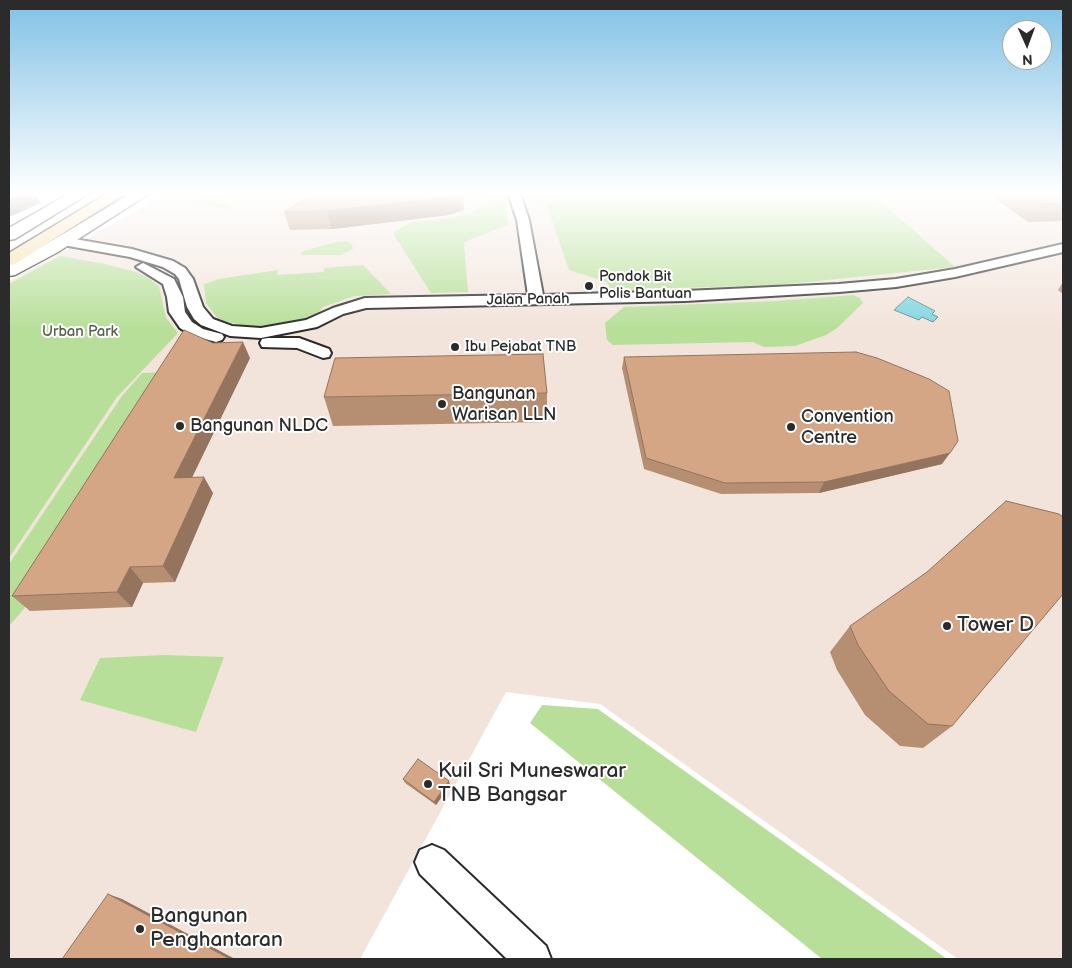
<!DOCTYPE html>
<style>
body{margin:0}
#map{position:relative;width:1072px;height:968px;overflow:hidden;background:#fff;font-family:"Balsamiq Sans",sans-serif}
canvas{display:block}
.frame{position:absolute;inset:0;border:10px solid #2b2b2b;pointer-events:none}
.north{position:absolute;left:1002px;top:20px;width:50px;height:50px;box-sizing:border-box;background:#fff;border:1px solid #aaa;border-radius:50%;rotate:178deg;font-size:14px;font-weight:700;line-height:20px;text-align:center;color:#2b2b2b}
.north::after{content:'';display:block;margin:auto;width:18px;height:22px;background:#2b2b2b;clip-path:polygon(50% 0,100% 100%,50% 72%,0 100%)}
</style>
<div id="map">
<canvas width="1072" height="968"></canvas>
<div class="frame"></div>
<div class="north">N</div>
</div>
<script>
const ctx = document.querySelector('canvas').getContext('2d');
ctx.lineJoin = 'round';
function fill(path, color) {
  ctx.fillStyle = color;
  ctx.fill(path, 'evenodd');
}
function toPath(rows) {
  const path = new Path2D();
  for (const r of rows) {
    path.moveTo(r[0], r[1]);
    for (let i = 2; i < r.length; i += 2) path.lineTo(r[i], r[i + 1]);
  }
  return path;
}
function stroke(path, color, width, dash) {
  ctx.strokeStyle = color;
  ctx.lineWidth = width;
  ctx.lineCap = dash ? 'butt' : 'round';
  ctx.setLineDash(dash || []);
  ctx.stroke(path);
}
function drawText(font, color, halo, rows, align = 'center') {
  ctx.font = font + ' "Balsamiq Sans",sans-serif';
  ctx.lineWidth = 4;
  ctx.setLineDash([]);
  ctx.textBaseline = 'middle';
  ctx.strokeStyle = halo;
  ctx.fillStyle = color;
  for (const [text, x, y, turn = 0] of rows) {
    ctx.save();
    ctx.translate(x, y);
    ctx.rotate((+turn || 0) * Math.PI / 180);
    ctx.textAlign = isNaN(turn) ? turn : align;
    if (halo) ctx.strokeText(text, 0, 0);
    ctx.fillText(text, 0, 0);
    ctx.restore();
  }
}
fill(toPath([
 [163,193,1063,193,1063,959,958,959,600,704,506,692,360,959,9,959,9,281,137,211]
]), '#f2e4db');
fill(toPath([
 [211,193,221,193,231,209,195,203],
 [487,193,503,193,506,200,508,225,464,242,468,292,431,293,394,235,395,231,412,222,445,219,471,213,476,210,477,207,486,205,489,202],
 [529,193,871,193,955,267,777,285,611,290,607,282,569,270,546,203,535,202],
 [347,241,352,245,353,249,341,255,302,255,301,254,303,251,336,242],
 [60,256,100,263,136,272,147,277,159,286,166,318,178,333,117,397,9,558,9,284],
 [363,265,391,294,354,296,323,307,315,317,291,326,273,329,247,327,218,319,206,303,204,284,219,279,278,270,277,275,324,272,324,268],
 [853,295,860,298,863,303,837,328,826,335,795,346,764,347,753,342,613,345,607,340,605,323,624,307,776,301],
 [173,372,23,610,9,626,9,564,122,396,142,373],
 [164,655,224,657,196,732,80,700,100,658],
 [542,705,598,709,947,959,822,959,530,723]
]), '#b8df9a');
const water = toPath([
 [908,297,935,311,932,314,938,317,933,322,922,317,919,320,894,310,908,297]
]);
fill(water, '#85d5e0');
stroke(water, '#619198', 1);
const street = toPath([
 [508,193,520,193,529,220,543,295,685,291,839,284,896,279,955,269,1063,244,1063,252,955,277,896,287,839,292,685,301,366,308,343,314,317,327,261,338,230,336,201,325,194,319,187,307,179,279,175,274,163,267,130,257,63,245,56,241,63,237,132,249,173,261,185,268,193,279,203,307,213,319,232,326,261,328,306,320,333,308,365,298,528,295,517,220,508,193],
 [143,263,174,279,183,297,185,312,192,322,203,329,222,334,224,337,222,340,216,342,191,335,180,328,169,312,167,297,163,284,136,267,143,263],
 [268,338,299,338,329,349,331,353,329,357,323,358,297,348,262,347,260,343,262,339,268,338],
 [432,845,444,850,546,946,551,959,507,959,420,874,415,862,420,850,432,845]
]);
const secondary = toPath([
 [70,193,88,193,85,196,15,239,9,240,9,228,70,193],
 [132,193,150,193,58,252,15,275,9,276,9,264,46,244,132,193]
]);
const highway = toPath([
 [108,193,126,193,15,264,9,265,9,253,108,193]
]);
stroke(street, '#2b2b2b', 4);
stroke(secondary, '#2b2b2b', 3);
stroke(highway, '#2b2b2b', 3);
fill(street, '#fff');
fill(secondary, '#fff');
fill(highway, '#f8deab');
fill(toPath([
 [316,193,464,210,449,215,332,229,290,230,284,212],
 [987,193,1063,193,1063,221,1028,222],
 [1063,282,1063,294,1058,290],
 [624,357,942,464,819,493,721,494,644,469,622,368],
 [250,358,192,477,213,493,175,582,143,583,132,607,30,611,12,596],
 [547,393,547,422,333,426,324,397],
 [850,626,952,726,923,748,900,746,865,715,837,670,830,652],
 [403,779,450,785,436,805,405,783]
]), '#b68f73');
fill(toPath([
 [24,193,35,193,41,203,9,217,9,199],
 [463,193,464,210,449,215,332,229,327,211],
 [243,342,250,358,184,494,174,478],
 [950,453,942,464,819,493,824,482],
 [204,477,213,493,175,582,163,566],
 [130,567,143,583,132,607,117,592],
 [449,781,450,785,436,805,434,802],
 [108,894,122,899,235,959,230,959]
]), '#94745e');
const building = toPath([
 [9,193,24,193,9,199,9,193],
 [316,193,463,193,447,197,327,211,284,212,316,193],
 [1022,193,1063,193,1063,203,1039,204,1022,193],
 [184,330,213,343,243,342,174,478,204,477,163,566,130,567,117,592,12,596,184,330],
 [856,352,877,358,929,379,949,391,958,441,950,453,824,482,725,483,646,458,624,357,856,352],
 [543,354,547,393,324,397,335,358,543,354],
 [1006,501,1059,514,1063,517,1063,594,952,726,928,724,889,691,858,645,850,626,927,572,1006,501],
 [418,759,449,781,434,802,403,779,418,759],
 [108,894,230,959,62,959,108,894]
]);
fill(building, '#d4a686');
stroke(building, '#94745e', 1);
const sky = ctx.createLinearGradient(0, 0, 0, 328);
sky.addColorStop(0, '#80c1e5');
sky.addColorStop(0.59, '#fff');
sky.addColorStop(1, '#ffffff00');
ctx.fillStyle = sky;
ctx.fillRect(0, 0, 1072, 328);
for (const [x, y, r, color] of [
 [589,286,5,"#2b2b2b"],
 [455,347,5,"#2b2b2b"],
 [442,404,5,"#2b2b2b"],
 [180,426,5,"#2b2b2b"],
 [791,427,5,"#2b2b2b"],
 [947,626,5,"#2b2b2b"],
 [428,784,5,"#2b2b2b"],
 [140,929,5,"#2b2b2b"]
]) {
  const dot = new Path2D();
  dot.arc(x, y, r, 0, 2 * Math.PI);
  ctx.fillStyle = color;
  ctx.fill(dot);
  stroke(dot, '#fff', 2);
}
drawText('15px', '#2b2b2b', '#fff', [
 ["Pondok Bit",599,277],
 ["Polis Bantuan",599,294],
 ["Ibu Pejabat TNB",465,347]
], 'left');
drawText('15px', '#2b2b2b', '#fff', [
 ["Jalan Panah",528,300,-1]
]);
drawText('15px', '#55614c', '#fff', [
 ["Urban Park",80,332]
]);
drawText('18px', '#2b2b2b', '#fff', [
 ["Bangunan",452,394],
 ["Warisan LLN",452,415],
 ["Convention",801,417],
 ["Centre",801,438],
 ["Bangunan NLDC",190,426]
], 'left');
drawText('21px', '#2b2b2b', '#fff', [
 ["Tower D",957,626],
 ["Kuil Sri Muneswarar",438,772],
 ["TNB Bangsar",438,796],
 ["Bangunan",150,917],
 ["Penghantaran",150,941]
], 'left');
</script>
